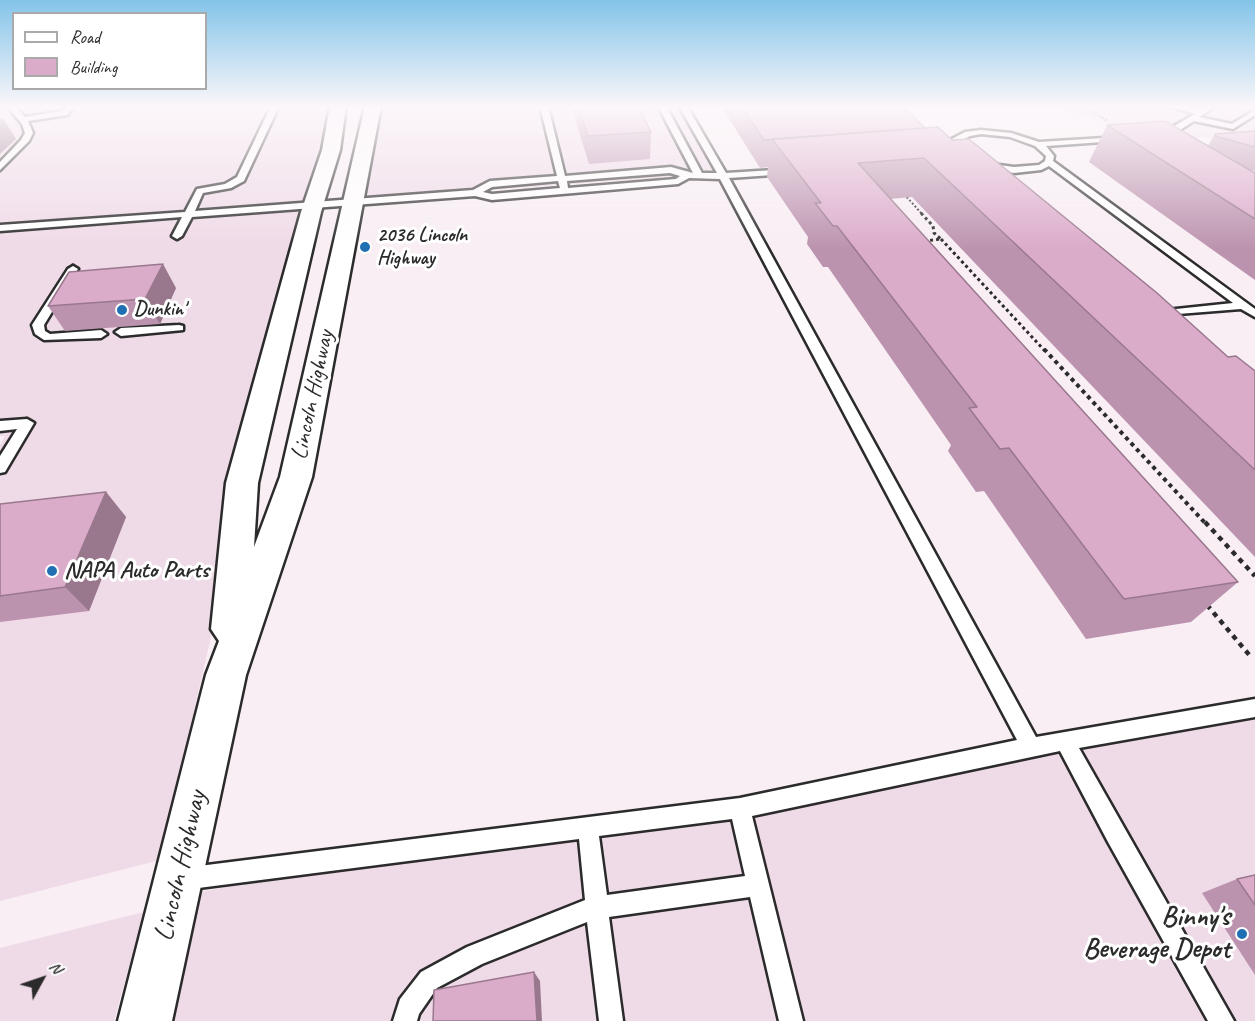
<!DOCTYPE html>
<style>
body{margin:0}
#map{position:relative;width:1255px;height:1021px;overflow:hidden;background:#f8eef4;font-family:Caveat,sans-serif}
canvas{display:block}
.legend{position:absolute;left:12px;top:12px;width:195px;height:78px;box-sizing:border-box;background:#fff;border:2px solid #aaa;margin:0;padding:8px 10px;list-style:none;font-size:18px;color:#2b2b2b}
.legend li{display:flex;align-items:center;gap:12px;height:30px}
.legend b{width:30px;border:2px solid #aaa}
.north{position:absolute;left:12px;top:949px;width:60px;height:60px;-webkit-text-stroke:4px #fff;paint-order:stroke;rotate:50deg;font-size:16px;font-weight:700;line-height:24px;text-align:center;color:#2b2b2b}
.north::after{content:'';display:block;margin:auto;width:21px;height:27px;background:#2b2b2b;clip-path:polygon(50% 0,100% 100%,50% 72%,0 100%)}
</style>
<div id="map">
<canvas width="1255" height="1021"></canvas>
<ul class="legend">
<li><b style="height:8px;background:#fff"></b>Road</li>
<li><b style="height:16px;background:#dbabca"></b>Building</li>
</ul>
<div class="north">N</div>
</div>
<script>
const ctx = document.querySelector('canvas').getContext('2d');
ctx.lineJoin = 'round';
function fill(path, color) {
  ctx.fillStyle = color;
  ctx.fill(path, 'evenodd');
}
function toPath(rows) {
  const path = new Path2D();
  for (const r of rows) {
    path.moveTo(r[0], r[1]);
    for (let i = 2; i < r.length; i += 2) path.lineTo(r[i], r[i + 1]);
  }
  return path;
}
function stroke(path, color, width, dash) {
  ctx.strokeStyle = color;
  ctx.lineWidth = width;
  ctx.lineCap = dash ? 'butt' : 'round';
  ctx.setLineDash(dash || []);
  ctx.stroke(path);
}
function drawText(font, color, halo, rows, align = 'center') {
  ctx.font = font + ' Caveat,sans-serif';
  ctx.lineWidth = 6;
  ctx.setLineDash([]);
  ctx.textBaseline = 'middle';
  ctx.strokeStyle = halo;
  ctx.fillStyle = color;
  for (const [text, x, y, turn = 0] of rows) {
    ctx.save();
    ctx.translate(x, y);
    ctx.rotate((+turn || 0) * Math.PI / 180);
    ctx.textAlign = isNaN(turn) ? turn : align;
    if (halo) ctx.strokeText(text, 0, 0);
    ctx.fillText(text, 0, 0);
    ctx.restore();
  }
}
fill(toPath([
 [0,106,332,106,160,860,0,901,0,445,5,436,0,436],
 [379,106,687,106,727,173,362,199],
 [1049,106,1255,106,1255,151,1201,136,1184,146],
 [1255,704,1255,1021,167,1021,193,893],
 [144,912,114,1021,0,1021,0,948]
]), '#efdae7');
const lane = toPath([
 [7,106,15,106,25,117,62,111,67,106,75,106,67,115,28,121,33,133,29,141,0,170,0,162,21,140,25,133,22,124,7,106],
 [271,106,279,106,244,181,231,188,203,193,195,211,473,190,490,181,557,176,540,106,548,106,565,176,671,167,693,173,658,106,666,106,702,173,717,173,679,106,687,106,726,173,790,169,791,171,787,174,729,178,1036,737,1255,699,1255,717,1079,748,1234,1021,1208,1021,1108,842,1060,751,752,816,803,1021,779,1021,750,897,609,917,623,1021,599,1021,587,922,482,964,437,988,419,1014,417,1021,393,1021,400,999,421,972,467,947,585,900,579,839,183,890,175,887,172,879,175,871,183,868,740,798,1017,740,720,179,689,178,678,184,492,200,475,196,192,217,182,236,177,239,172,236,182,217,0,231,0,225,185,212,197,189,225,184,237,177,271,106],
 [670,173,680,176,676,179,568,188,567,181,670,173],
 [558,181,560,188,492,194,483,192,492,187,558,181],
 [732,819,745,876,607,895,599,836,732,819],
 [1169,106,1183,106,1200,110,1207,106,1216,106,1199,117,1232,124,1255,110,1255,115,1233,129,1194,121,1180,130,1156,136,1156,132,1174,126,1195,114,1169,106],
 [981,130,1011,133,1039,142,1120,137,1121,139,1117,141,1046,146,1054,156,1053,161,1255,309,1255,317,1241,309,1153,316,1151,314,1157,311,1233,303,1049,166,1041,170,1014,173,982,168,958,159,949,148,950,140,965,132,981,130],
 [981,134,1010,137,1035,146,1046,156,1045,161,1039,165,1014,167,984,163,964,155,957,148,957,143,970,136,981,134],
 [73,266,78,269,44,325,45,331,50,334,101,330,107,334,101,338,44,340,35,334,32,325,68,269,73,266],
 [179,325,183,326,183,330,121,336,115,332,121,328,179,325],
 [27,419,34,423,5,472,0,473,0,456,17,429,0,431,0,421,27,419]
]);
const primary = toPath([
 [330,106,346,106,340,150,321,212,258,483,254,547,280,477,365,106,381,106,312,477,246,675,172,1021,118,1021,206,675,219,641,211,629,226,483,301,212,322,150,330,106]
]);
stroke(lane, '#2b2b2b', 5);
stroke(primary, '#2b2b2b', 5);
stroke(toPath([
 [1072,106,1093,112,1108,121],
 [904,194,922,214]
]), '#2b2b2b', 2, [2, 2]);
stroke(toPath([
 [921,213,933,226,934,233,941,239,925,241],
 [941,239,1045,351]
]), '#2b2b2b', 3, [3, 3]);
stroke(toPath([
 [1044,349,1206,524]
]), '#2b2b2b', 4, [4, 4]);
stroke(toPath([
 [1205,522,1255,576],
 [1207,605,1251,657]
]), '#2b2b2b', 4.5, [5, 5]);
fill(lane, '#fff');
fill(primary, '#fff');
fill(toPath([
 [571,106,638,106,651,132,650,159,589,164],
 [721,106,902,106,925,128,952,140,1228,357,1255,371,1255,557,912,197,890,199,1238,582,1191,622,1086,639,984,491,976,492,948,451,951,445,828,267,823,267,807,244,808,237,767,177,768,167,760,168],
 [1107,125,1208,146,1215,134,1255,131,1255,171,1250,170,1255,173,1255,280,1089,162],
 [176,288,160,324,65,331,48,306],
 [106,492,126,517,89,611,0,622,0,504],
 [1255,875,1255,975,1202,893,1237,879]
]), '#bc93ae');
fill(toPath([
 [3,118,16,139,0,154,0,120],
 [163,264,176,288,160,324,145,299],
 [106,492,126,517,89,611,65,587],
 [534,972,540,981,542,1021,537,1021]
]), '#99788d');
const building = toPath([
 [578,106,638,106,651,132,588,136,578,106],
 [741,106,902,106,925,128,764,140,741,106],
 [1165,121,1255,173,1255,219,1107,125,1165,121],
 [938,127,952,140,969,139,1157,293,1228,357,1236,356,1255,371,1255,470,924,158,858,163,1238,582,1124,599,1009,448,1000,449,969,408,977,407,837,226,833,226,815,203,821,203,772,139,938,127],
 [1255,131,1255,147,1215,136,1215,134,1255,131],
 [163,264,145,299,48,306,69,272,163,264],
 [106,492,65,587,0,596,0,504,106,492],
 [1255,875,1255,905,1237,879,1255,875],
 [534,972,537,1021,433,1021,434,990,534,972]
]);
fill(building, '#dbabca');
stroke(building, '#99788d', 1.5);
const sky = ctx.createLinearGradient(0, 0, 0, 249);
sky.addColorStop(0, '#83c4e9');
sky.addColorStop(0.43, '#fcf7fa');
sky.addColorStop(1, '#fcf7fa00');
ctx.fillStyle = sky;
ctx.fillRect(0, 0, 1255, 249);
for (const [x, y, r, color] of [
 [365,247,6,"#1f6fb2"],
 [122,310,6,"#1f6fb2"],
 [52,571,6,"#1f6fb2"],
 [1242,934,6,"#1f6fb2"]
]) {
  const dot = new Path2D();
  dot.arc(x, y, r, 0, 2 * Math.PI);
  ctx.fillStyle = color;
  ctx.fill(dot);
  stroke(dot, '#fff', 2);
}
drawText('bold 20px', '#2b2b2b', '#fff', [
 ["2036 Lincoln",377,236],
 ["Highway",377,259],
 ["Dunkin'",134,310]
], 'left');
drawText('24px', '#2b2b2b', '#fff', [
 ["Lincoln Highway",313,395,-78]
]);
drawText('bold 24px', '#2b2b2b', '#fff', [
 ["NAPA Auto Parts",64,571]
], 'left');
drawText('28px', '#2b2b2b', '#fff', [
 ["Lincoln Highway",181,866,-77]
]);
drawText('bold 28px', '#2b2b2b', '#fff', [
 ["Binny's",1230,918],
 ["Beverage Depot",1230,950]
], 'right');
</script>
